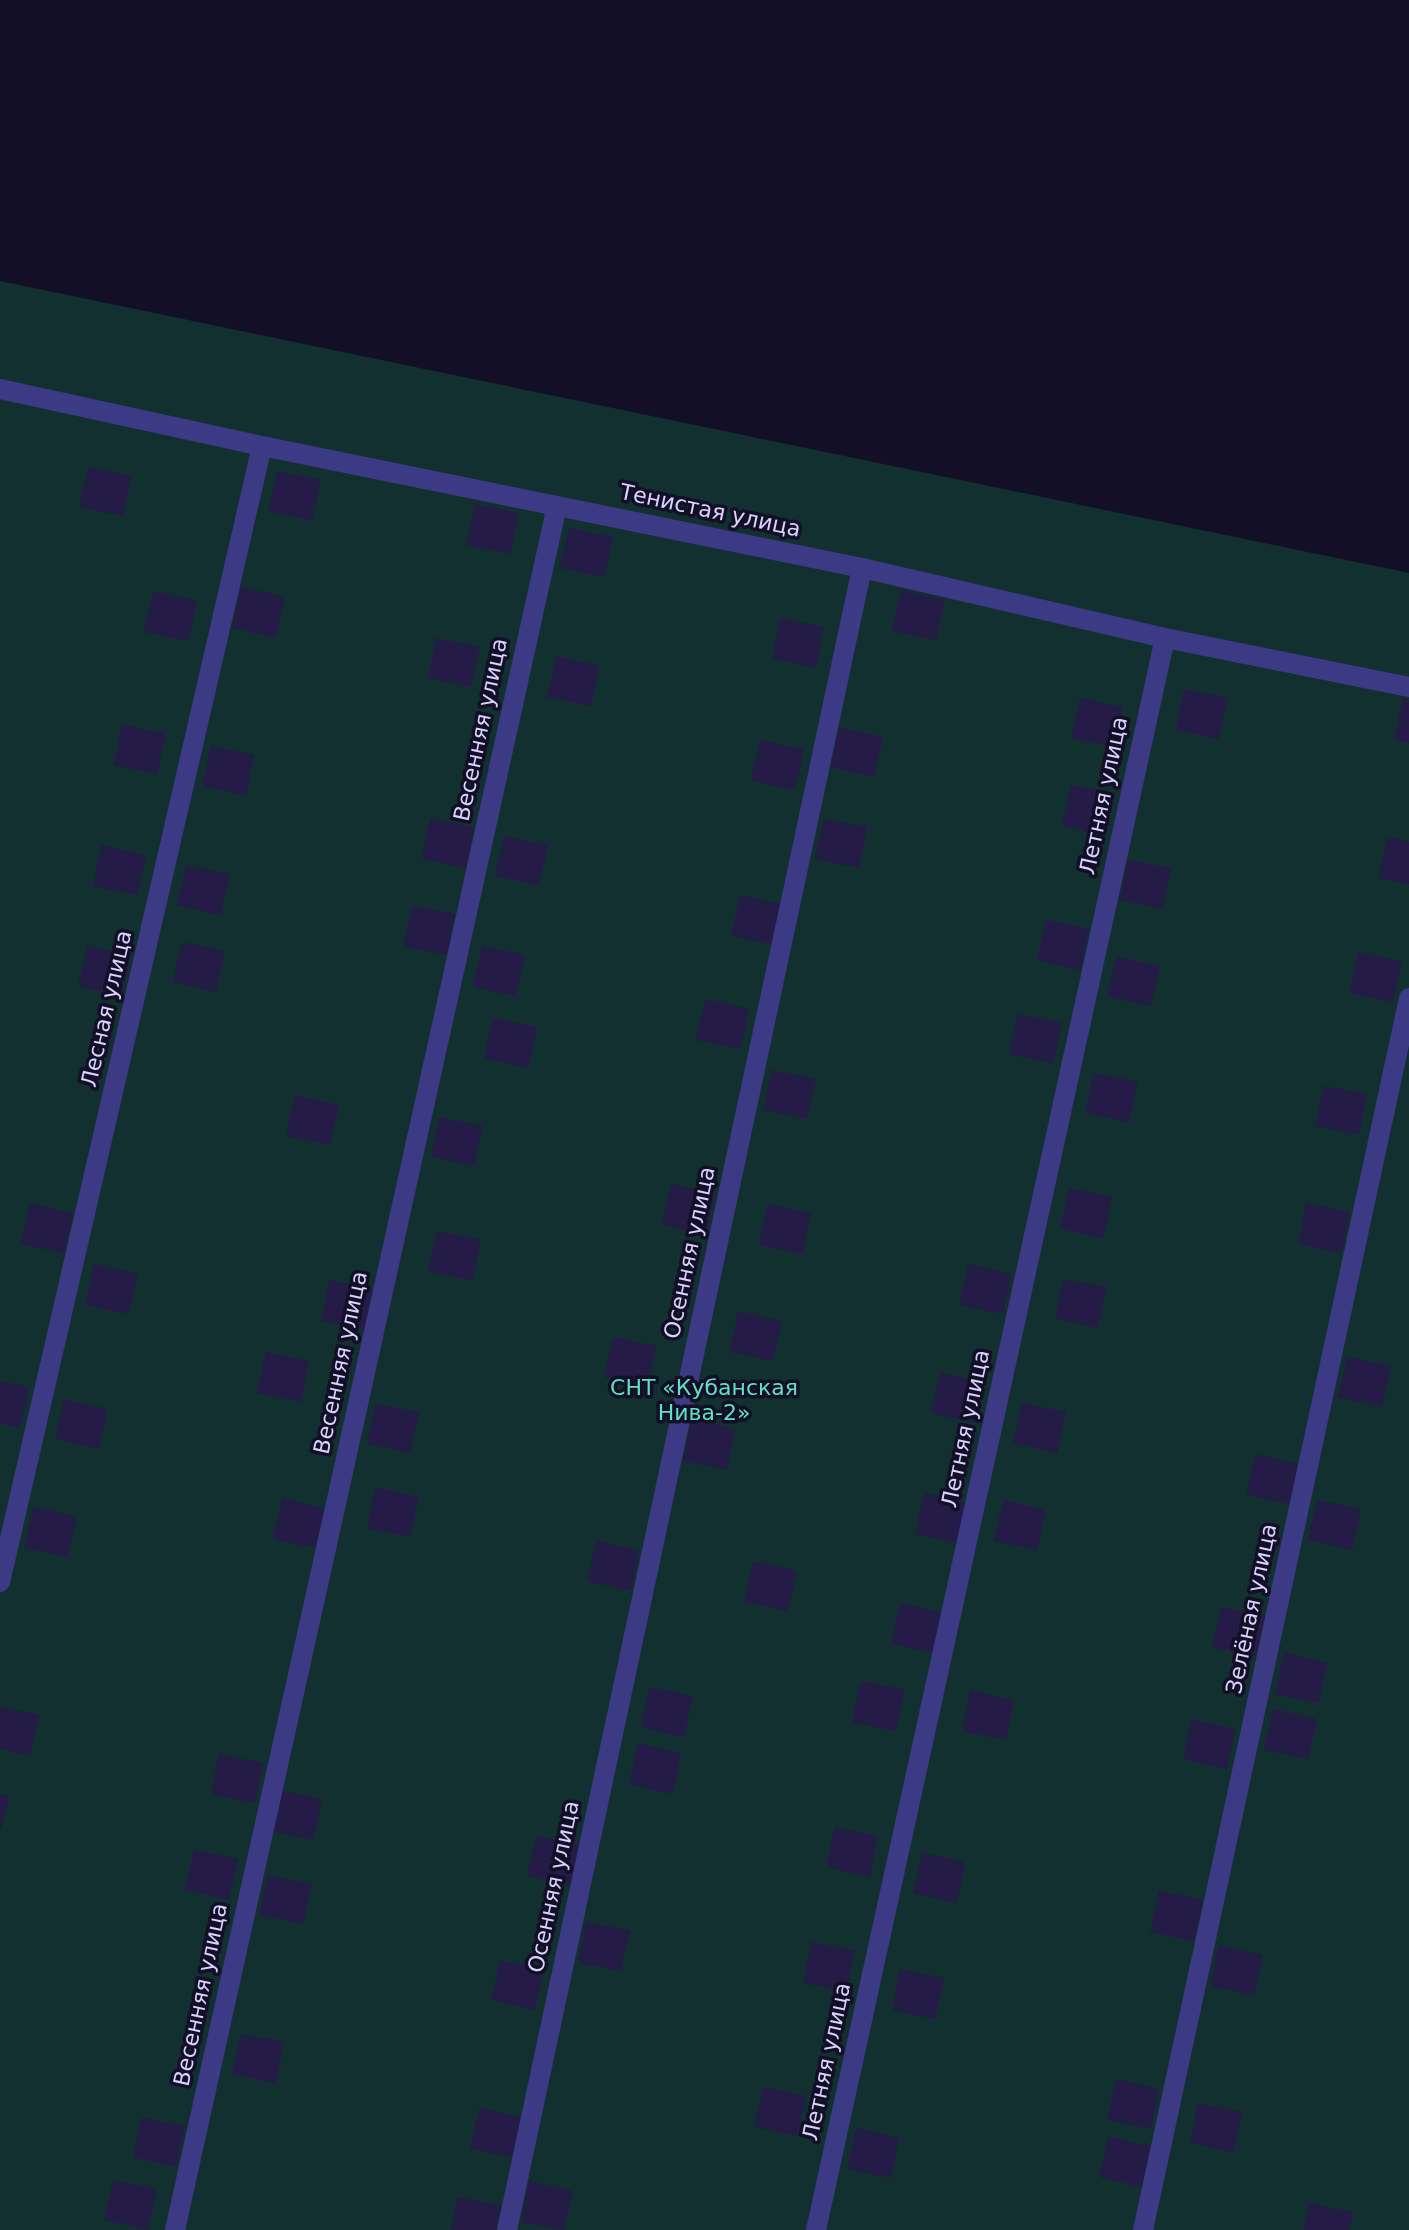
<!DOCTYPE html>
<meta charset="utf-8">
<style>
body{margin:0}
canvas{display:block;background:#130f26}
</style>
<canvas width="1409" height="2230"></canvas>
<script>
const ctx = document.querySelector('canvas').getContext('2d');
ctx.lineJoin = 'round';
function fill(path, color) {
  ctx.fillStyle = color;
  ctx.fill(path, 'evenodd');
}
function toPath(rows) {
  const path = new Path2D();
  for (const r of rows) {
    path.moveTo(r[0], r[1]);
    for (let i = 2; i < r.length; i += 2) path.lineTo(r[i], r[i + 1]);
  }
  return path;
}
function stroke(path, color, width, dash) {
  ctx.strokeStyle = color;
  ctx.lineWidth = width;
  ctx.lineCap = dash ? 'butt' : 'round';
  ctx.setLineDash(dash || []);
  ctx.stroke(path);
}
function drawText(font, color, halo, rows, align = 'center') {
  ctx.font = font + ' "DejaVu Sans",sans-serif';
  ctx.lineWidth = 7;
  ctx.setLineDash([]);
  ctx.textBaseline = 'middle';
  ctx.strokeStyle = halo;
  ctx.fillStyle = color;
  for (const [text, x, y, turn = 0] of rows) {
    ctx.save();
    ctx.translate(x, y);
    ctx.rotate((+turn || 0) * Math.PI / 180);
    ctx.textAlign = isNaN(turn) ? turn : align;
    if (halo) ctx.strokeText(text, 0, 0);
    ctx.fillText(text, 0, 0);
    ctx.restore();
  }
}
fill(toPath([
 [0,281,1409,573,1409,2230,0,2230]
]), '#12302f');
fill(toPath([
 [88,467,131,476,123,516,79,507],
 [277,471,321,480,312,521,268,511],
 [475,504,519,513,510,554,466,545],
 [569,528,613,537,604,577,560,568],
 [241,587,285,597,276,638,232,628],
 [901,590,945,600,936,640,892,631],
 [153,591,197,601,188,641,144,632],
 [780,618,824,627,816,668,772,658],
 [436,638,480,647,471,687,428,678],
 [556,656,599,666,591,706,547,697],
 [1184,689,1228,698,1219,739,1176,730],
 [1080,698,1123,707,1115,747,1071,738],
 [1403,699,1409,701,1409,743,1394,740],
 [122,724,166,734,157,774,114,765],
 [839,727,883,737,874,777,830,767],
 [760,740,804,750,795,790,751,781],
 [211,746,254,755,246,796,202,786],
 [1071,785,1115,794,1106,835,1062,826],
 [430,818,474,827,466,868,422,859],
 [824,819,867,827,859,868,815,859],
 [504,836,548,845,539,885,495,876],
 [1387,837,1409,842,1409,884,1378,878],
 [102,845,146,855,137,895,93,886],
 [1128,860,1171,868,1163,909,1119,900],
 [186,865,230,874,221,915,177,905],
 [740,895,784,905,775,945,731,936],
 [412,906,455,914,447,955,403,946],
 [1046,920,1089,929,1081,970,1037,960],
 [182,942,225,951,216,992,173,982],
 [87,946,131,955,122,996,78,986],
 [482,946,525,955,516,996,473,987],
 [1358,952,1402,962,1393,1002,1349,993],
 [1116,957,1160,966,1151,1006,1107,997],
 [705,999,749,1009,740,1049,696,1040],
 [1018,1014,1062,1023,1053,1064,1009,1054],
 [493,1018,537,1027,528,1068,484,1058],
 [772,1070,816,1079,807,1119,763,1110],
 [1094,1073,1138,1082,1129,1123,1085,1113],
 [1324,1086,1367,1094,1359,1135,1315,1126],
 [295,1095,339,1105,330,1145,286,1136],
 [439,1117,483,1126,474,1166,431,1157],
 [671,1184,715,1194,706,1234,662,1225],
 [1069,1188,1112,1197,1104,1238,1060,1229],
 [30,1203,73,1213,64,1253,21,1244],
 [1306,1203,1350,1212,1341,1253,1298,1244],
 [768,1204,811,1213,803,1254,759,1245],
 [437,1231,481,1240,472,1281,428,1271],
 [94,1264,138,1274,129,1314,85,1305],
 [968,1264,1011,1274,1003,1314,959,1305],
 [1063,1279,1107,1287,1098,1328,1055,1319],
 [329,1280,373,1289,364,1329,321,1321],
 [738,1311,782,1321,773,1361,730,1352],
 [613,1337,656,1346,648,1387,604,1377],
 [266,1352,309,1361,301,1402,257,1393],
 [1347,1357,1391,1366,1382,1407,1338,1397],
 [940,1373,983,1382,975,1423,931,1413],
 [0,1381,29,1387,20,1428,0,1423],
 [64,1399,107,1409,99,1449,55,1439],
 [1022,1403,1066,1412,1057,1453,1013,1443],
 [375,1404,419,1412,410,1453,367,1444],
 [691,1420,735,1429,727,1470,683,1461],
 [1255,1454,1298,1464,1290,1504,1246,1495],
 [375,1487,419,1497,410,1537,367,1528],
 [924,1493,967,1503,959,1543,915,1534],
 [282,1498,325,1508,316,1548,273,1539],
 [1003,1500,1046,1510,1037,1550,994,1541],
 [1317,1500,1361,1509,1352,1550,1308,1540],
 [33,1507,77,1517,68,1557,24,1548],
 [596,1541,639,1550,631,1591,587,1581],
 [753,1561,797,1571,788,1611,744,1602],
 [900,1603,944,1613,935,1653,891,1644],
 [1221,1607,1265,1616,1256,1656,1212,1647],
 [1284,1653,1327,1663,1319,1703,1275,1694],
 [861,1681,905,1690,896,1731,852,1722],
 [649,1687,693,1696,684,1737,641,1727],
 [970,1690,1014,1700,1006,1740,962,1731],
 [0,1707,39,1715,30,1756,0,1749],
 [1273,1709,1317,1719,1308,1759,1264,1750],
 [1191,1719,1235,1729,1227,1769,1183,1759],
 [638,1743,681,1753,673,1794,629,1784],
 [219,1754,263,1763,255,1803,211,1794],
 [278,1790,322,1799,314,1840,270,1831],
 [0,1794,9,1796,1,1829,0,1829],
 [835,1827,878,1836,870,1877,826,1867],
 [536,1836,580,1844,571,1885,527,1876],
 [194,1850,238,1859,229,1900,185,1890],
 [922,1853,965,1862,957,1903,913,1893],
 [268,1875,312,1884,303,1924,259,1915],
 [1159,1891,1203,1900,1194,1941,1150,1932],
 [586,1922,630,1931,621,1971,578,1963],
 [812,1942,855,1951,846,1992,803,1983],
 [1219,1946,1263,1955,1254,1995,1210,1986],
 [500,1960,544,1969,535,2010,491,2000],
 [900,1969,944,1978,935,2019,892,2010],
 [241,2034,284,2042,276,2083,232,2074],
 [1116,2079,1159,2089,1151,2129,1107,2120],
 [763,2087,806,2096,797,2136,754,2127],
 [1198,2103,1242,2112,1233,2152,1190,2143],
 [479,2108,522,2117,514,2158,470,2149],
 [142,2117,185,2126,176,2167,133,2157],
 [856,2128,899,2138,891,2178,847,2169],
 [1108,2137,1151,2146,1142,2187,1099,2177],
 [113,2180,157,2189,148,2230,104,2220],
 [529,2181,573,2191,564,2230,521,2222],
 [457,2197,501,2206,496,2230,451,2230],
 [1309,2203,1353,2212,1349,2230,1303,2230]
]), '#241b47');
stroke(toPath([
 [0,389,262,446,862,568,1165,638,1409,687],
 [0,1582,262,446],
 [175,2230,557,506],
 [507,2230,862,568],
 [816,2230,1165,638],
 [1143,2230,1409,998]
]), '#3d3a85', 20);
drawText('22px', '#d9d4ff', '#130f26', [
 ["Тенистая улица",710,512,12],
 ["Весенняя улица",482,730,-78],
 ["Летняя улица",1105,796,-78],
 ["Лесная улица",108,1009,-77],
 ["Осенняя улица",691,1253,-78],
 ["Весенняя улица",342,1363,-78],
 ["Летняя улица",967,1429,-78],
 ["Зелёная улица",1253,1609,-78],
 ["Осенняя улица",555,1887,-78],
 ["Весенняя улица",202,1995,-78],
 ["Летняя улица",828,2062,-78]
]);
drawText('22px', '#5fe0c0', '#130f26', [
 ["СНТ «Кубанская",704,1389],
 ["Нива-2»",704,1414]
]);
</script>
